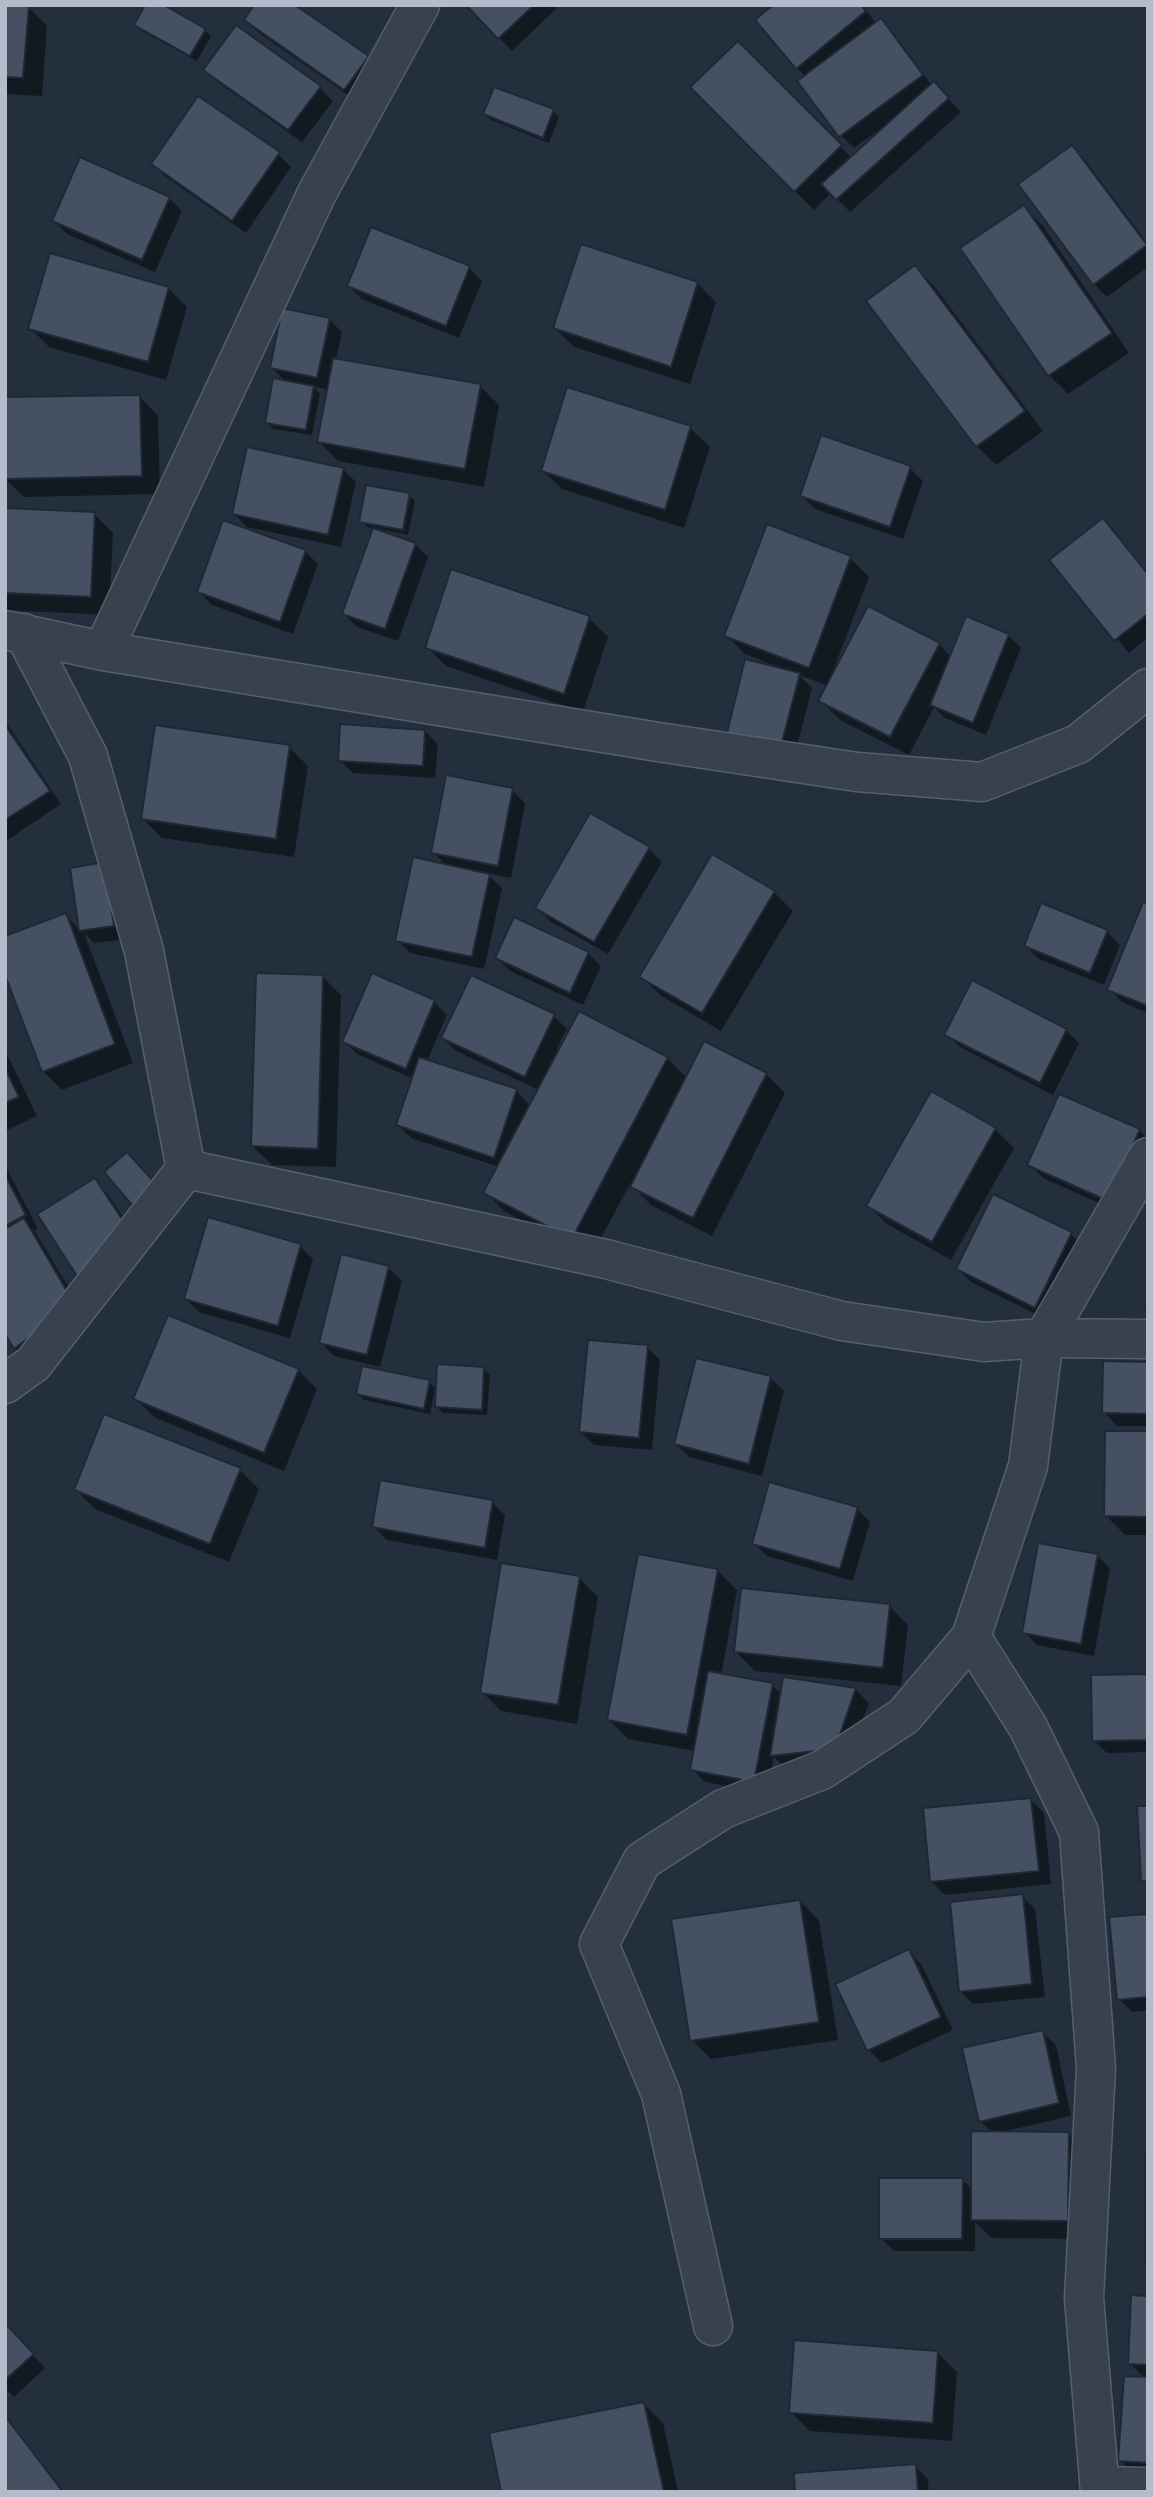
<!DOCTYPE html>
<style>
body{margin:0}
#map{position:relative;width:1153px;height:2497px;overflow:hidden;background:#242f3e;font-family:Signika,sans-serif}
canvas{display:block}
.frame{position:absolute;inset:0;border:7px solid #b4bcc9;pointer-events:none}
</style>
<div id="map">
<canvas width="1153" height="2497"></canvas>
<div class="frame"></div>
</div>
<script>
const ctx = document.querySelector('canvas').getContext('2d');
ctx.lineJoin = 'round';
function fill(path, color) {
  ctx.fillStyle = color;
  ctx.fill(path, 'evenodd');
}
function toPath(rows) {
  const path = new Path2D();
  for (const r of rows) {
    path.moveTo(r[0], r[1]);
    for (let i = 2; i < r.length; i += 2) path.lineTo(r[i], r[i + 1]);
  }
  return path;
}
function stroke(path, color, width, dash) {
  ctx.strokeStyle = color;
  ctx.lineWidth = width;
  ctx.lineCap = dash ? 'butt' : 'round';
  ctx.setLineDash(dash || []);
  ctx.stroke(path);
}
fill(toPath([
 [468,5,560,5,512,51],
 [861,5,877,24,881,21,894,34,932,86,947,97,961,112,850,212,831,193,814,210,693,88,738,43,852,158,885,129,883,127,854,148,841,135,806,77,797,68],
 [5,6,28,7,47,26,42,96,5,94],
 [246,20,368,57,381,70,358,102,259,33],
 [136,25,205,30,211,36,197,61,142,31],
 [206,70,320,88,333,101,302,142,219,83],
 [553,111,559,117,549,143,491,120,485,114],
 [1072,147,1085,160,1148,244,1148,267,1107,297,1094,284],
 [278,154,291,167,246,233,166,177,153,164],
 [169,198,182,211,155,272,67,234,54,221],
 [1024,207,1043,226,1129,353,1068,394,1049,375],
 [915,267,934,286,1043,431,996,465,977,446],
 [469,268,482,281,459,338,362,299,349,286],
 [697,283,716,302,690,384,574,347,555,328],
 [168,288,187,307,166,380,49,347,30,328],
 [329,319,342,332,336,360,480,386,499,405,484,487,338,461,319,442,329,390,313,386,320,394,312,435,273,429,267,422,286,382,272,368],
 [568,389,690,428,710,447,684,528,562,489,542,470],
 [139,396,158,416,160,494,24,497,5,479],
 [910,468,923,481,903,539,815,509,802,496],
 [343,469,356,482,341,547,247,527,234,514],
 [409,495,415,501,408,535,378,529,377,531,415,544,428,557,398,641,357,627,344,614,375,529,367,527,361,521],
 [5,509,94,514,113,533,109,615,5,610],
 [1103,520,1148,573,1148,637,1129,653,1051,560],
 [305,551,318,564,293,634,212,605,199,592],
 [850,558,869,577,833,671,939,644,951,657,1008,635,1021,648,986,735,945,718,934,707,909,755,840,720,821,701,828,686,799,675,812,688,794,758,742,746,778,667,745,654,726,635],
 [589,618,608,637,583,712,446,666,427,647],
 [5,721,61,804,6,841,5,840],
 [425,731,438,744,435,778,353,773,340,760],
 [289,747,308,766,294,857,162,838,143,819],
 [512,790,525,803,511,878,486,873,502,888,484,969,410,953,397,940,448,867,433,852],
 [649,849,662,862,608,954,550,921,537,908],
 [105,864,126,939,94,943,84,933,133,1063,62,1090,43,1071,65,915,81,931,72,869],
 [774,892,793,911,721,1031,660,995,641,976],
 [1148,906,1148,1013,1122,1002,1109,989],
 [1107,932,1120,945,1104,985,1039,959,1026,946],
 [588,953,601,966,583,1005,510,971,497,958],
 [322,976,341,995,336,1167,272,1165,252,1146],
 [434,1002,447,1015,427,1061,516,1091,531,1106,539,1090,456,1051,443,1038,554,1016,567,1029,557,1048,560,1050,667,1058,687,1078,766,1074,785,1093,712,1236,651,1205,630,1184,591,1257,504,1211,485,1192,499,1167,411,1138,398,1125,414,1079,357,1054,344,1041],
 [1066,1030,1079,1043,1053,1095,960,1047,947,1034],
 [5,1050,37,1116,5,1131],
 [995,1129,1014,1148,951,1260,887,1224,868,1205],
 [1139,1131,1148,1139,1121,1213,1043,1178,1030,1165],
 [5,1165,38,1229,34,1230,86,1316,28,1361,15,1348,5,1331],
 [94,1180,107,1193,141,1244,79,1275,39,1215],
 [994,1196,1071,1234,1084,1247,1048,1320,971,1282,958,1269],
 [300,1246,313,1259,290,1338,199,1312,186,1299],
 [388,1268,402,1281,380,1367,334,1356,321,1343],
 [1148,1293,1148,1312,1145,1309],
 [647,1347,660,1360,652,1450,594,1445,581,1432],
 [1148,1364,1148,1426,1117,1426,1104,1412],
 [483,1369,490,1375,487,1415,443,1413,437,1407],
 [298,1370,317,1389,284,1471,154,1417,135,1398],
 [770,1378,784,1391,762,1476,689,1457,676,1444],
 [429,1382,435,1388,430,1414,364,1400,358,1394],
 [1148,1433,1148,1535,1125,1535,1106,1516],
 [240,1470,259,1489,229,1562,95,1509,76,1490],
 [492,1502,505,1515,497,1560,387,1540,374,1527],
 [857,1509,870,1522,853,1581,767,1556,754,1543],
 [1097,1555,1110,1568,1094,1656,1037,1645,1024,1632],
 [640,1556,718,1571,737,1590,721,1675,772,1685,782,1695,785,1679,856,1690,869,1703,848,1761,785,1768,774,1757,767,1794,705,1782,692,1769,695,1751,628,1739,609,1720],
 [579,1578,598,1597,577,1724,501,1711,482,1692],
 [889,1606,908,1625,901,1686,755,1671,736,1652],
 [1148,1676,1148,1752,1107,1753,1094,1740],
 [1031,1800,1044,1813,1051,1884,945,1895,932,1882],
 [1022,1896,1035,1909,1045,1997,973,2004,960,1991],
 [800,1901,819,1921,838,2040,711,2059,692,2040],
 [1148,1916,1148,2010,1132,2012,1119,1999],
 [908,1951,921,1964,953,2030,882,2063,869,2050],
 [1042,2032,1056,2045,1071,2116,1002,2132,1068,2134,1087,2153,1086,2239,992,2238,975,2222,975,2251,894,2251,881,2238,962,2180,973,2190,993,2133,980,2121],
 [1148,2297,1148,2474,1133,2473,1120,2460,1145,2379,1130,2363],
 [5,2325,45,2368,14,2397,5,2388],
 [938,2353,957,2372,952,2441,810,2431,791,2412],
 [644,2404,663,2423,678,2492,503,2492],
 [5,2415,64,2492,5,2492],
 [915,2466,928,2479,929,2492,797,2492]
]), '#0007');
const building = toPath([
 [5,5,29,6,23,78,5,77,5,5],
 [145,5,164,5,206,29,190,56,134,25,145,5],
 [254,5,295,5,369,56,344,90,244,20,254,5],
 [466,5,534,5,498,39,466,5],
 [773,5,861,5,866,11,796,69,755,20,773,5],
 [881,18,923,75,839,137,797,81,881,18],
 [236,25,321,86,288,130,203,70,236,25],
 [738,41,842,145,794,192,690,87,738,41],
 [934,81,949,98,836,200,821,184,934,81],
 [494,87,554,109,543,138,483,114,494,87],
 [198,96,280,152,232,221,151,164,198,96],
 [1072,145,1147,245,1093,285,1018,184,1072,145],
 [80,157,170,197,142,260,52,221,80,157],
 [1024,205,1112,333,1048,376,960,248,1024,205],
 [371,227,470,266,446,326,347,286,371,227],
 [581,244,698,282,671,367,553,328,581,244],
 [50,253,169,287,148,362,28,329,50,253],
 [915,265,1025,411,976,447,866,301,915,265],
 [282,308,330,318,317,378,270,368,282,308],
 [333,358,481,384,465,469,317,442,333,358],
 [273,378,314,386,306,430,265,423,273,378],
 [567,387,691,426,665,510,541,471,567,387],
 [140,395,142,476,5,479,5,397,140,395],
 [821,435,911,466,890,527,800,496,821,435],
 [247,447,344,468,328,535,232,514,247,447],
 [366,485,410,493,403,530,359,522,366,485],
 [5,508,95,512,91,597,5,593,5,508],
 [1103,518,1148,574,1148,614,1114,641,1049,560,1103,518],
 [223,520,306,550,280,622,197,592,223,520],
 [767,524,851,556,809,668,724,636,767,524],
 [373,528,416,543,385,629,342,614,373,528],
 [451,569,590,616,564,694,425,648,451,569],
 [868,606,940,643,890,737,818,701,868,606],
 [966,616,1009,634,973,723,930,705,966,616],
 [745,659,800,673,781,746,727,733,745,659],
 [340,724,425,730,423,766,338,761,340,724],
 [5,725,50,791,5,820,5,725],
 [155,725,290,745,276,839,141,819,155,725],
 [446,775,513,788,498,866,431,853,446,775],
 [590,813,650,847,594,942,535,908,590,813],
 [712,854,775,891,702,1013,639,977,712,854],
 [413,857,490,874,472,957,395,941,413,857],
 [105,862,114,926,79,931,70,868,105,862],
 [1143,902,1148,904,1148,1006,1107,990,1143,902],
 [1041,903,1108,930,1090,973,1024,946,1041,903],
 [66,913,115,1044,42,1072,5,975,5,936,66,913],
 [514,917,589,952,570,993,495,958,514,917],
 [256,973,323,975,318,1149,251,1146,256,973],
 [372,973,435,1000,406,1069,342,1042,372,973],
 [471,975,555,1014,525,1077,441,1038,471,975],
 [972,980,1067,1029,1040,1083,944,1035,972,980],
 [579,1011,668,1057,572,1239,483,1193,579,1011],
 [704,1041,767,1073,693,1218,630,1187,704,1041],
 [419,1057,517,1089,494,1158,396,1125,419,1057],
 [5,1068,19,1097,5,1103,5,1068],
 [931,1091,996,1128,932,1242,866,1206,931,1091],
 [1059,1094,1140,1129,1108,1201,1027,1165,1059,1094],
 [127,1152,156,1184,132,1205,104,1172,127,1152],
 [5,1175,26,1215,5,1226,5,1175],
 [95,1178,129,1230,77,1276,37,1214,95,1178],
 [993,1194,1072,1232,1035,1308,956,1269,993,1194],
 [208,1217,301,1244,278,1326,184,1299,208,1217],
 [24,1218,74,1303,14,1349,5,1334,5,1229,24,1218],
 [341,1254,389,1266,367,1355,319,1343,341,1254],
 [168,1315,299,1369,264,1453,133,1399,168,1315],
 [588,1340,648,1345,639,1438,579,1432,588,1340],
 [696,1358,771,1376,749,1464,674,1444,696,1358],
 [1103,1361,1148,1362,1148,1414,1102,1413,1103,1361],
 [437,1364,484,1367,482,1410,435,1407,437,1364],
 [362,1366,430,1380,424,1409,356,1394,362,1366],
 [104,1414,241,1468,210,1544,74,1490,104,1414],
 [1105,1431,1148,1431,1148,1517,1104,1516,1105,1431],
 [380,1480,493,1500,485,1548,372,1527,380,1480],
 [769,1482,858,1507,840,1569,752,1544,769,1482],
 [1038,1543,1098,1554,1081,1644,1022,1633,1038,1543],
 [638,1554,718,1569,687,1735,607,1720,638,1554],
 [501,1563,580,1576,558,1705,480,1693,501,1563],
 [741,1588,890,1604,883,1668,734,1652,741,1588],
 [708,1671,773,1683,754,1782,690,1770,708,1671],
 [1148,1674,1148,1740,1092,1741,1091,1675,1148,1674],
 [783,1677,856,1688,835,1749,770,1756,783,1677],
 [1031,1798,1039,1871,930,1882,923,1808,1031,1798],
 [1137,1806,1148,1806,1148,1881,1141,1881,1137,1806],
 [1023,1894,1032,1984,959,1992,950,1902,1023,1894],
 [800,1900,819,2022,690,2041,671,1919,800,1900],
 [1148,1914,1148,1997,1117,2000,1109,1917,1148,1914],
 [909,1949,941,2017,867,2051,835,1984,909,1949],
 [1043,2030,1059,2103,979,2122,962,2048,1043,2030],
 [971,2131,1069,2132,1068,2221,971,2220,971,2131],
 [1145,2152,1148,2152,1148,2264,1145,2264,1145,2152],
 [879,2178,963,2178,962,2239,879,2239,879,2178],
 [1131,2295,1148,2296,1148,2365,1128,2364,1131,2295],
 [5,2323,34,2354,5,2380,5,2323],
 [794,2340,938,2351,933,2423,789,2413,794,2340],
 [1124,2376,1148,2377,1148,2463,1118,2461,1124,2376],
 [644,2402,664,2492,501,2492,489,2433,644,2402],
 [5,2416,63,2492,5,2492,5,2416],
 [916,2464,918,2492,795,2492,794,2473,916,2464]
]);
fill(building, '#455162');
stroke(building, '#1f2835', 2);
const minor = toPath([
 [5,630,103,651,658,742,857,772,982,782,1078,744,1148,688],
 [103,651,317,193,420,5],
 [186,1169,606,1259,842,1321,984,1342,1044,1338,1148,1339],
 [5,1384,33,1364,186,1169,144,951,88,756,24,633],
 [971,1637,1028,1727,1079,1832,1096,2068,1084,2298,1100,2492],
 [713,2326,661,2094,599,1944,642,1861,723,1809,822,1770,904,1716,971,1637,1028,1466,1044,1338,1148,1157],
 [1100,2486,1148,2487]
]);
stroke(minor, '#565f6c', 41);
stroke(minor, '#38414e', 38);
</script>
